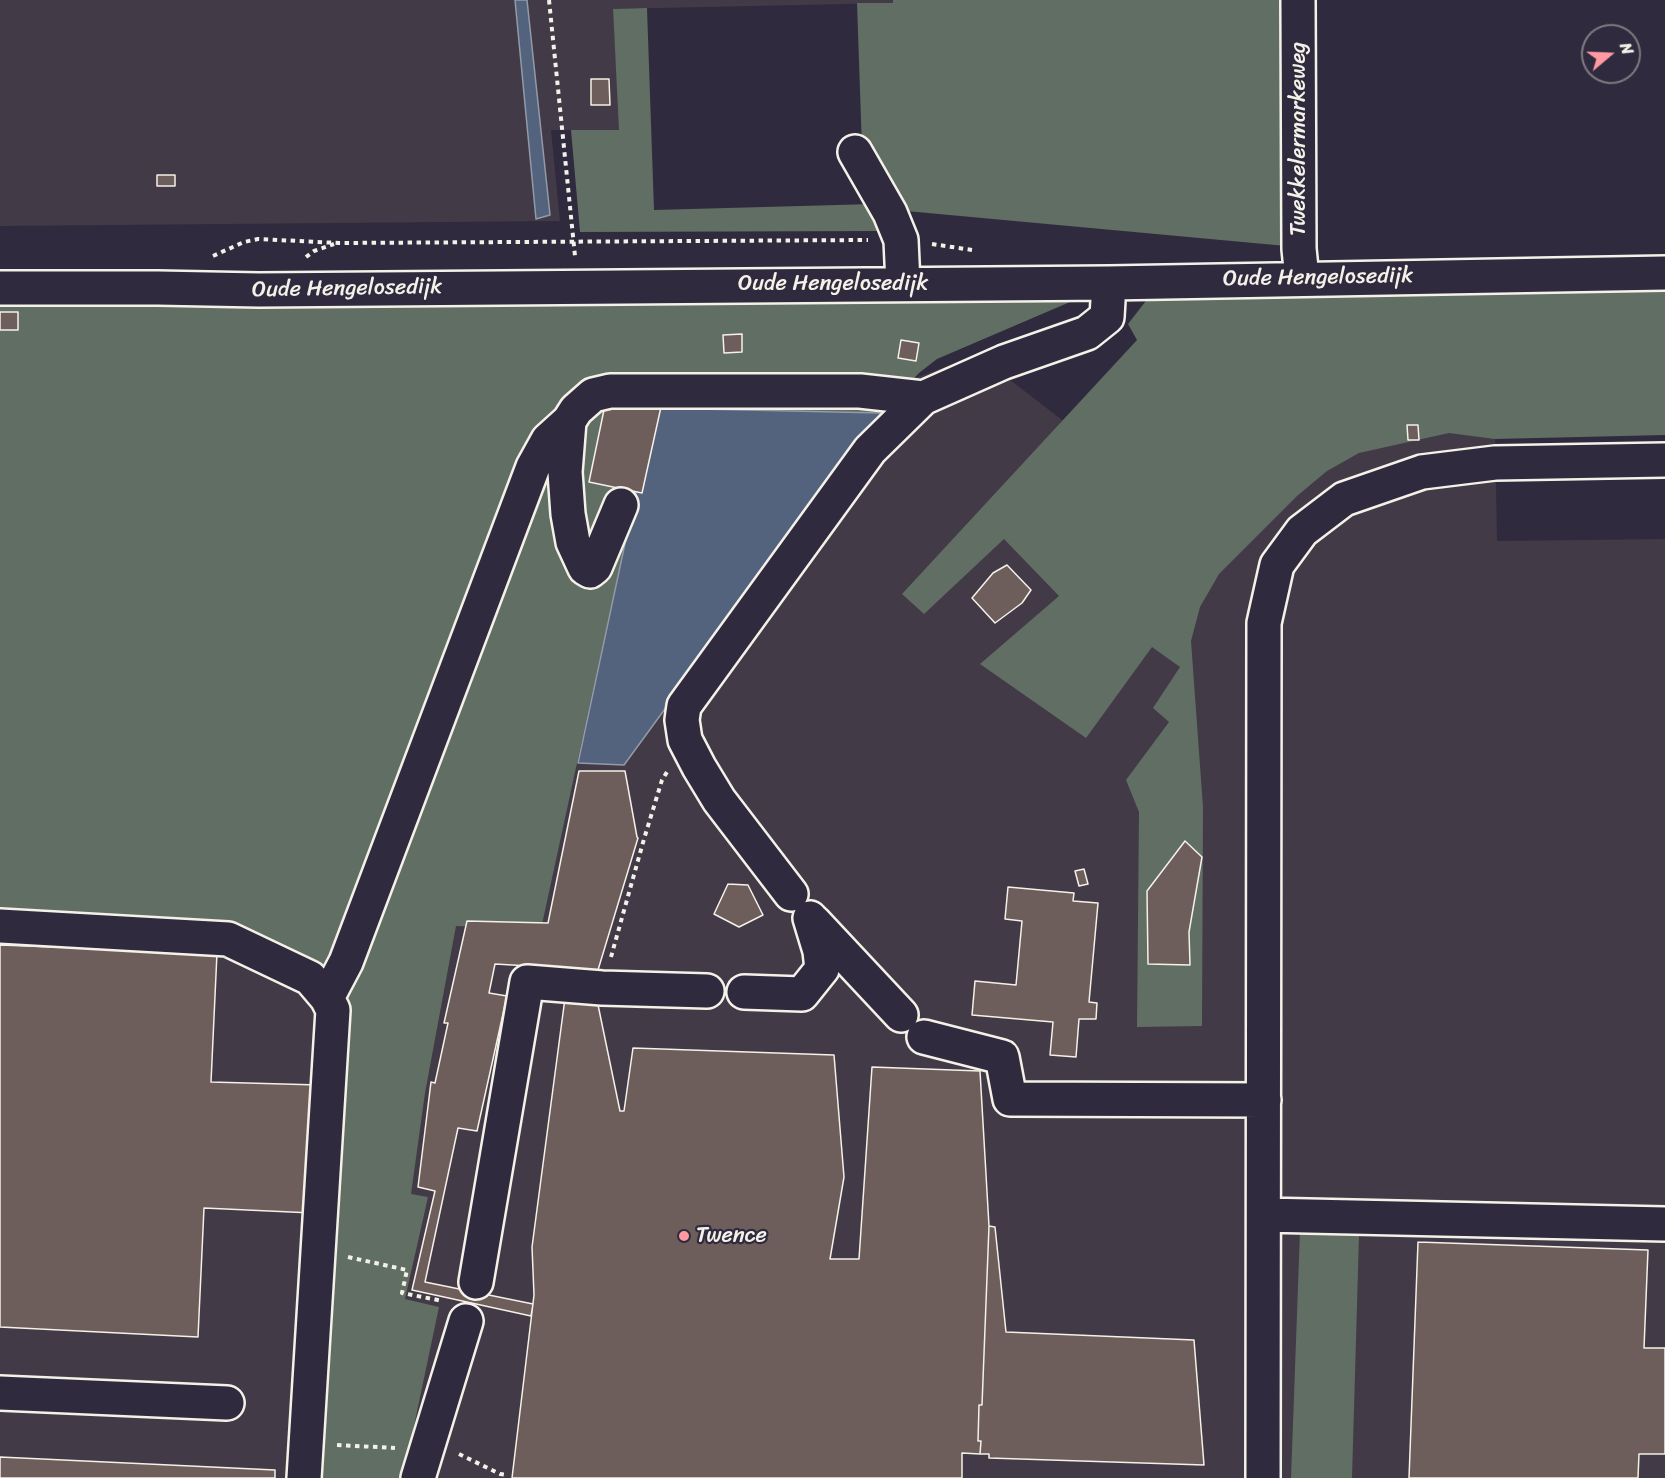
<!DOCTYPE html>
<style>
body{margin:0}
#map{position:relative;width:1665px;height:1478px;overflow:hidden;background:#2f2a3d;font-family:Sriracha,sans-serif}
canvas{display:block}
.north{position:absolute;left:1581px;top:24px;width:60px;height:60px;box-sizing:border-box;background:#2f2a3d;border:2px solid #7e7a81;border-radius:50%;rotate:71deg;font-size:16px;font-weight:700;line-height:24px;text-align:center;color:#f4f1e8}
.north::after{content:'';display:block;margin:auto;width:21px;height:27px;background:#ff9aa2;clip-path:polygon(50% 0,100% 100%,50% 72%,0 100%)}
</style>
<div id="map">
<canvas width="1665" height="1478"></canvas>
<div class="north">N</div>
</div>
<script>
const ctx = document.querySelector('canvas').getContext('2d');
ctx.lineJoin = 'round';
function fill(path, color) {
  ctx.fillStyle = color;
  ctx.fill(path, 'evenodd');
}
function toPath(rows) {
  const path = new Path2D();
  for (const r of rows) {
    path.moveTo(r[0], r[1]);
    for (let i = 2; i < r.length; i += 2) path.lineTo(r[i], r[i + 1]);
  }
  return path;
}
function stroke(path, color, width, dash) {
  ctx.strokeStyle = color;
  ctx.lineWidth = width;
  ctx.lineCap = dash ? 'butt' : 'round';
  ctx.setLineDash(dash || []);
  ctx.stroke(path);
}
function drawText(font, color, halo, rows, align = 'center') {
  ctx.font = font + ' Sriracha,sans-serif';
  ctx.lineWidth = 4.5;
  ctx.setLineDash([]);
  ctx.textBaseline = 'middle';
  ctx.strokeStyle = halo;
  ctx.fillStyle = color;
  for (const [text, x, y, turn = 0] of rows) {
    ctx.save();
    ctx.translate(x, y);
    ctx.rotate((+turn || 0) * Math.PI / 180);
    ctx.textAlign = isNaN(turn) ? turn : align;
    if (halo) ctx.strokeText(text, 0, 0);
    ctx.fillText(text, 0, 0);
    ctx.restore();
  }
}
fill(toPath([
 [0,0,893,0,893,3,613,9,620,130,551,130,560,221,0,226],
 [978,355,1062,420,1495,424,1497,541,1665,539,1665,1478,0,1478,0,412,554,381,918,377]
]), '#423a46');
fill(toPath([
 [893,0,1287,0,1286,246,906,211,862,149,857,3,893,3],
 [647,8,654,210,873,204,883,231,580,232,571,130,619,130,613,9],
 [1481,292,1665,292,1665,435,1495,439,1449,433,1359,453,1327,471,1297,496,1219,574,1200,607,1191,641,1203,807,1202,1026,1137,1027,1139,812,1126,780,1169,722,1153,708,1180,667,1152,647,1086,738,980,664,1059,596,1004,539,924,614,902,594,1137,340,1128,324,1152,293],
 [1091,293,937,359,919,373,881,413,654,408,541,929,456,926,425,1093,411,1194,428,1197,405,1299,439,1307,403,1478,321,1478,347,1005,286,950,227,921,154,919,0,910,0,298],
 [1300,1231,1359,1236,1352,1478,1291,1478]
]), '#616e63');
const water = toPath([
 [515,0,527,0,550,215,536,219,515,0],
 [654,408,881,413,624,765,578,763,654,408]
]);
fill(water, '#53627d');
stroke(water, '#939ba8', 1.5);
const building = toPath([
 [591,79,609,79,610,105,591,105,591,79],
 [157,175,175,175,175,186,157,186,157,175],
 [0,312,18,312,18,330,0,330,0,312],
 [742,334,742,352,724,353,723,335,742,334],
 [901,340,919,343,916,361,898,358,901,340],
 [605,405,661,407,642,493,589,482,605,405],
 [1407,425,1418,425,1419,440,1408,440,1407,425],
 [1007,565,1031,590,1022,603,995,623,972,598,993,573,1007,565],
 [579,771,625,771,637,837,638,838,598,970,495,964,489,993,507,996,477,1131,458,1128,425,1282,533,1304,531,1316,412,1290,435,1191,418,1187,431,1082,435,1083,448,1023,444,1023,467,921,548,923,579,771],
 [1185,841,1202,857,1189,932,1190,965,1148,964,1147,891,1185,841],
 [1084,869,1088,884,1079,886,1075,871,1084,869],
 [728,884,748,885,763,915,739,927,714,914,728,884],
 [1008,887,1074,893,1073,901,1098,903,1089,1002,1097,1003,1096,1019,1079,1019,1076,1057,1050,1055,1053,1022,972,1015,975,981,1016,985,1022,921,1005,919,1008,887],
 [0,945,217,953,211,1082,319,1085,312,1213,204,1208,198,1337,0,1327,0,945],
 [565,998,597,1000,620,1111,624,1111,633,1048,834,1055,844,1177,830,1259,859,1259,872,1067,980,1071,989,1226,982,1405,979,1405,978,1441,981,1441,980,1454,962,1453,962,1478,512,1478,534,1295,532,1247,565,998],
 [989,1226,995,1227,1006,1332,1194,1340,1204,1465,989,1458,989,1454,980,1454,981,1441,978,1441,979,1405,982,1405,989,1226],
 [1418,1242,1648,1250,1644,1348,1665,1348,1665,1454,1639,1454,1638,1478,1409,1478,1418,1242],
 [0,1457,275,1470,275,1478,0,1478,0,1457]
]);
fill(building, '#6e5e5b');
stroke(building, '#f4f1e8', 1.5);
const minor = toPath([
 [1298,0,1299,249,1302,278],
 [855,152,890,213,901,240,903,284],
 [0,288,158,288,259,290,1109,283,1665,273],
 [621,505,595,567,590,571,585,568,573,542,568,514,565,472,569,421,576,410,593,395,610,391,860,391,923,398],
 [791,894,719,800,699,767,685,740,682,720,684,706,870,450,923,398,1004,362,1087,333,1107,317,1109,283],
 [814,922,901,1015],
 [0,926,228,939,310,978,327,998,333,1010,304,1478],
 [744,992,802,994,822,969,820,951,810,918],
 [327,998,346,962,533,467,548,440,569,421],
 [924,1037,1002,1057,1010,1099,1264,1100],
 [1264,1215,1665,1224],
 [476,1282,527,982,602,988,707,991],
 [0,1393,227,1403],
 [418,1478,466,1321],
 [1263,1478,1264,623,1277,565,1302,531,1344,499,1422,472,1495,463,1665,460]
]);
stroke(minor, '#f4f1e8', 38);
stroke(toPath([
 [549,0,575,256],
 [932,244,972,250],
 [213,256,244,242,258,239,339,243,868,240],
 [306,257,314,251,334,244],
 [611,957,644,839,662,780,667,772],
 [348,1257,407,1270,402,1293,443,1301],
 [337,1445,395,1448],
 [459,1454,500,1474,508,1475]
]), '#f4f1e8', 4, [4.5, 4.5]);
stroke(minor, '#2f2a3d', 33);
for (const [x, y, r, color] of [
 [684,1236,6,"#ff9aa2"]
]) {
  const dot = new Path2D();
  dot.arc(x, y, r, 0, 2 * Math.PI);
  ctx.fillStyle = color;
  ctx.fill(dot);
  stroke(dot, '#2f2a3d', 2);
}
drawText('22px', '#f4f1e8', '#2f2a3d', [
 ["Twekkelermarkeweg",1299,139,-90],
 ["Oude Hengelosedijk",1318,278,-1],
 ["Oude Hengelosedijk",833,284],
 ["Oude Hengelosedijk",347,289,-1]
]);
drawText('22px', '#f4f1e8', '#2f2a3d', [
 ["Twence",696,1236]
], 'left');
</script>
